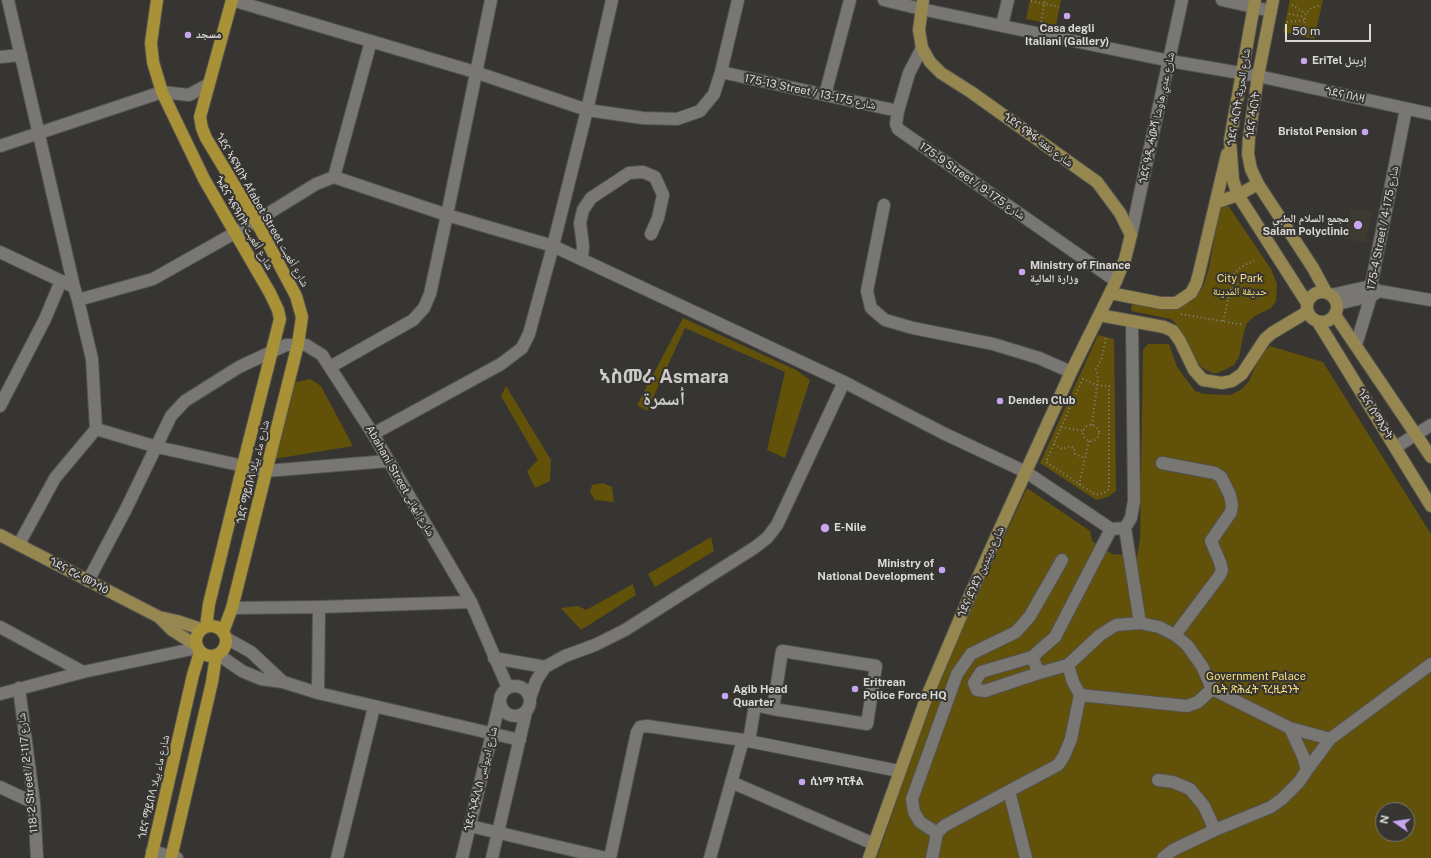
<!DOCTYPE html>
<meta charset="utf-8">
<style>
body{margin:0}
#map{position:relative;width:1431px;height:858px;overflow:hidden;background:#363532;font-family:"Public Sans",sans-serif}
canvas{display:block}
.north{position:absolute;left:1375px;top:802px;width:40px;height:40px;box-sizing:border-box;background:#363532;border:1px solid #787774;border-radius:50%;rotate:283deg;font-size:11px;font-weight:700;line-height:16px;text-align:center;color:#dad9d7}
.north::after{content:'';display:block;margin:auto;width:14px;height:18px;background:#c7a6ef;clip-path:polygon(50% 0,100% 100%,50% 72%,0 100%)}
.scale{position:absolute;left:1285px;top:24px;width:86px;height:18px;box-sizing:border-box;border:2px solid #dad9d7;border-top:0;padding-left:5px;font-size:12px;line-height:14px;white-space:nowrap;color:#dad9d7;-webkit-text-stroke:3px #363532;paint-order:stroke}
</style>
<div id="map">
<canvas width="1431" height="858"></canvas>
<div class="north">N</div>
<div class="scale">50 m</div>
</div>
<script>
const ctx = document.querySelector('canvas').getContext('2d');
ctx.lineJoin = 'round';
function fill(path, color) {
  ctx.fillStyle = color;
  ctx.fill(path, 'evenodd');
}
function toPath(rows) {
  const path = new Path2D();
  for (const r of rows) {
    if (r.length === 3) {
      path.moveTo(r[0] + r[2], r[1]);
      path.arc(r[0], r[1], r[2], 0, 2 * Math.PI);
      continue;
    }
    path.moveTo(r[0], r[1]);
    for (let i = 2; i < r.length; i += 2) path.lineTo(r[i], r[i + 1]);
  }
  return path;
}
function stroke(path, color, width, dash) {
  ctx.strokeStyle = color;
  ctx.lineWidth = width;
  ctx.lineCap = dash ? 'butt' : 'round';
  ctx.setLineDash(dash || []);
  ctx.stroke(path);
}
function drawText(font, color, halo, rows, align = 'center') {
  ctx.font = font + ' "Public Sans","Noto Naskh Arabic","Noto Sans Ethiopic",sans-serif';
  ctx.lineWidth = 4;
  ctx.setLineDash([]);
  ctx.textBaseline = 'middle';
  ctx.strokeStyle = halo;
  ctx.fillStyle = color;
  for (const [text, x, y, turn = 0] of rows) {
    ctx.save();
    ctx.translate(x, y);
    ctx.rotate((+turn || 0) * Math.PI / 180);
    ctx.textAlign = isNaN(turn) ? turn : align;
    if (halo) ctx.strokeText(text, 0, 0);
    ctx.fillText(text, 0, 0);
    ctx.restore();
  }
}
fill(toPath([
 [1350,208,1372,212,1366,243,1344,239]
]), '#3d3b31');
fill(toPath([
 [1030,0,1061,0,1056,25,1026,19],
 [1290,0,1323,0,1314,39,1283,32],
 [1223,204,1226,204,1229,207,1271,269,1277,284,1276,301,1271,308,1255,316,1247,323,1244,332,1239,357,1234,365,1218,373,1212,373,1201,367,1176,324,1171,319,1131,311,1132,304,1168,309,1178,308,1197,296,1203,287,1209,268,1220,208],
 [683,318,796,370,810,380,785,458,767,450,785,372,685,328,647,411,637,405],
 [1098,335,1114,339,1116,491,1108,497,1096,500,1040,463],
 [1148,344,1169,344,1177,367,1195,391,1204,394,1231,395,1242,389,1249,381,1260,356,1270,346,1323,362,1431,534,1431,858,877,858,941,674,1027,488,1090,531,1092,541,1112,554,1137,556,1140,540,1143,350],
 [1383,810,1407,810,1407,834,1383,834],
 [310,379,321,386,353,446,274,459,290,390,296,382],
 [506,386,551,460,550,481,535,488,527,471,538,460,501,396],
 [603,483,612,487,614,502,595,500,590,492,592,485],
 [711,537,714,551,655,587,648,574],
 [633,584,636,595,581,630,561,608,578,606,586,610]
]), '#625108');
const minor = toPath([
 [8,0,74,287],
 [232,0,475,72,587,110,643,118,677,119,700,111,714,94,721,72,738,0],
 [884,0,921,9,1170,61,1258,76,1431,114],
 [1222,0,1271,11],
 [1002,25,1008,0],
 [922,48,909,73,898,111,896,124,898,129,1116,281],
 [0,57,21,55],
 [721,72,898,111],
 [825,95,850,0],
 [0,146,162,92,189,95,209,84],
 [334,177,371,41],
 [884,205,867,291,871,308,885,320,913,328,993,344,1039,358,1071,372],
 [1131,235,1182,0],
 [0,252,74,287,78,300,153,279,256,221,316,184,334,177,447,215,553,246,844,382,945,434,1026,472,1111,529,1125,528,1131,518,1134,501,1132,321],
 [582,259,583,246,580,223,583,210,591,198,629,173,643,172,655,177,663,195,658,218,651,234],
 [1331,295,1371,286,1379,291,1431,300],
 [1337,304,1371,296,1376,293],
 [1356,345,1371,296,1371,286,1406,109],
 [330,367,413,320,424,308,430,294,447,215,491,0],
 [0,406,45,319,61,281],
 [96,429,157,447,266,471,388,461],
 [373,434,501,364,522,348,529,334,553,246,587,110,612,0],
 [1396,447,1431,425],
 [1162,463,1215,473,1221,477,1230,495,1232,505,1231,512,1211,541,1220,562,1222,570,1220,575,1175,635],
 [1125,528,1140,623,1159,627,1175,635,1187,645,1202,666,1212,689,1198,702,1187,706,1080,695,1073,682,1068,665,1100,635,1116,625,1140,623],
 [19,544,55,478,96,429,92,359,78,300],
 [88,581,126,509,171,416,185,401,239,367,286,345,306,345,322,355,373,434,471,602,508,688],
 [232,608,319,607,471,602],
 [0,627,83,672],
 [226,638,251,652,283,682],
 [219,655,242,671,261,679,283,682,318,693,520,740],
 [1032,657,1055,637,1111,529],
 [494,658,545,667],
 [1039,673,985,691,977,690,974,683,981,672,1032,657,1039,673,1068,665],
 [515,701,15],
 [19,688,34,803,37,858],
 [318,693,319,607],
 [0,694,83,672,197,648],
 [530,698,536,681,545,667,565,656,595,645,625,630,754,548,767,538,777,525,844,382],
 [1290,728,1330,739],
 [749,741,755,705,773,709,867,724,876,666,782,651,773,709],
 [1307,770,1330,739,1431,664],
 [1158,780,1173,782,1190,789,1204,806,1215,830],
 [731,782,874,844],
 [0,787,34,803],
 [470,826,606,858],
 [937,833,920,822,914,812,912,799,957,674,971,654,1016,632,1030,616,1062,560],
 [152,851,177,858],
 [337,858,374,707],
 [462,858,500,701],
 [492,858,526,712],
 [610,858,637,732,640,727,647,726,743,740,899,771],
 [710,858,743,740],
 [932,858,937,833,944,826,1009,791],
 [1026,858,1009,791,1058,765,1064,756,1071,739,1080,695],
 [1163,858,1173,850,1215,830,1271,807,1282,799,1299,782,1307,770,1303,756,1290,728,1212,689]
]);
const major = toPath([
 [1255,0,1230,140,1233,180,1238,195,1307,303],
 [1273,0,1258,76,1249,137,1248,154,1251,169,1258,184,1313,268,1326,292],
 [1217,202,1238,195,1258,184],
 [1322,307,15],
 [1110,293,1161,303,1176,303,1191,293,1196,284,1199,273,1227,154],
 [1099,315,1164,327,1173,331,1180,341,1194,370,1203,380,1222,383,1232,381,1242,374,1265,339,1272,333,1307,312],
 [1335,315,1431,457],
 [1318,322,1431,506],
 [0,535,159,617,172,630,197,646],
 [159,617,177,621,201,629],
 [869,858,927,696,970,595,1071,372,1116,281,1125,259,1131,235,1120,213,1097,182,971,92,941,73,930,62,922,48,919,30,923,0]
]);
const highway = toPath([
 [157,0,151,43,153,62,162,92,204,179,270,293,278,310,280,319,243,465,209,604,206,627],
 [211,641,15],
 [223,632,232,608,298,344,302,317,296,296,256,221,206,138,202,128,200,117,232,0],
 [151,858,193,675,200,652],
 [171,858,212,682,216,656]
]);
stroke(minor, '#53524e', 14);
stroke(major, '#53524e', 14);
stroke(highway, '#53524e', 14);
stroke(toPath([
 [1031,1,1059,7],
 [1292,5,1306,14],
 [1289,14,1304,17],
 [1041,22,1045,0],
 [1287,22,1304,20],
 [1314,34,1306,29,1304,25,1305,15,1311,8,1319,6],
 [1181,314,1244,325],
 [1223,321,1235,272,1244,265,1254,261],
 [1091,433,8],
 [1092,425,1098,378,1096,369,1102,358,1106,337],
 [1061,427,1083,379,1096,385,1109,386,1109,489,1104,493,1096,495,1046,462,1061,427,1083,431],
 [1054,444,1062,449,1071,446,1074,448,1075,454,1084,458],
 [1079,485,1089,441]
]), '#858482', 2, [1, 3]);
stroke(minor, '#787773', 12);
stroke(major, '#95874f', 12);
stroke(highway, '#a89137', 12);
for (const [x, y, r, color] of [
 [1067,16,4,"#c7a6ef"],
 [188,35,4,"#c7a6ef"],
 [1304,61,4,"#c7a6ef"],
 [1365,132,4,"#c7a6ef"],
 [1358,225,5,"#c7a6ef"],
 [1022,272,4,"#c7a6ef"],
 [1000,401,4,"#c7a6ef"],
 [825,528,5,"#c7a6ef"],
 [942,570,4,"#c7a6ef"],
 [855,689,4,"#c7a6ef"],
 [725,696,4,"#c7a6ef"],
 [802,782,4,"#c7a6ef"]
]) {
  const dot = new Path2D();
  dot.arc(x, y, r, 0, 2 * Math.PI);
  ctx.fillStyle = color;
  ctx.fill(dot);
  stroke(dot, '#363532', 1.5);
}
drawText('bold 11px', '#dad9d7', '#363532', [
 ["Casa degli",1067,29,"center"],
 ["Italiani (Gallery)",1067,42,"center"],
 ["مسجد",196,35],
 ["EriTel إريتل",1312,61],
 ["Bristol Pension",1357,132,"right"],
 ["مجمع السلام الطبي",1349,219,"right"],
 ["Salam Polyclinic",1349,232,"right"],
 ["Ministry of Finance",1030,266],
 ["وزارة المالية",1030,279],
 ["Denden Club",1008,401],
 ["E-Nile",834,528],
 ["Ministry of",934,564,"right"],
 ["National Development",934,577,"right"],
 ["Eritrean",863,683],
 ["Police Force HQ",863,696],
 ["Agib Head",733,690],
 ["Quarter",733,703],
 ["ሲነማ ካፒቶል",810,782]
], 'left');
drawText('11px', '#dad9d7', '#363532', [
 ["175-13 Street / شارع 175-13",810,92,12],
 ["ጎደና በለዛ",1345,95,12],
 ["ጎደና ሓርነት شارع الحرية",1239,97,-81],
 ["ጎደና ሓርነት",1253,115,-82],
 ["ጎደና ዓዲ ሓውሻ شارع عدي هاوشا",1157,118,-78],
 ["ጎደና ናቅፋ شارع نقفة",1038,140,36],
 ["175-9 Street / شارع 175-9",972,181,35],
 ["ጎደና ኣፍዓበት Afabet Street شارع أفعبت",262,210,60],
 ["ጐደና ኣፍዓበት شارع أفعبت",244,223,60],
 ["175-4 Street / شارع 175-4",1383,228,-79],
 ["ጎደና ሰማእታት",1375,414,58],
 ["ጎደና ማይበላ شارع ماء بيلا",253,472,-76],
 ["Abahani Street شارع ابهانى",400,481,60],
 ["ጎደና ደንደን شارع ديندين",981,572,-66],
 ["ጎደና ሮራ መንሳዕ",79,576,28],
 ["118-2 Street / شارع 117-2",28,773,-96],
 ["ጎደና ኣዱሊስ شارع اديولس",481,779,-76],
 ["ጎደና ማይበላ شارع ماء بيلا",154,787,-77]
]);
drawText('11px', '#f9df7e', '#363532', [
 ["City Park",1240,279],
 ["حديقة المدينة",1240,292],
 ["Government Palace",1256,677],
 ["ቤት ጽሕፈት ፕረዚደንት",1256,690]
]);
drawText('bold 19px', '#cbcac6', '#363532', [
 ["ኣስመራ Asmara",664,377],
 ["أسمرة",664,399]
]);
</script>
